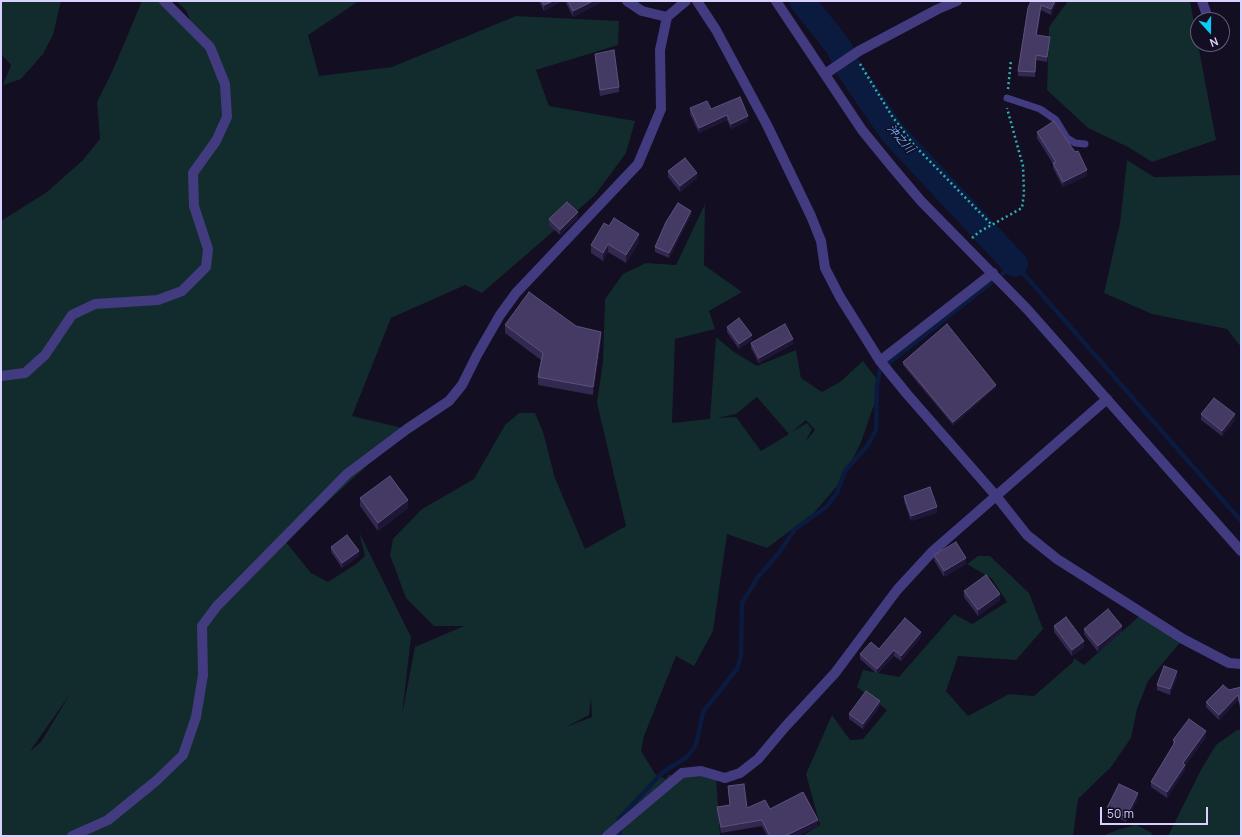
<!DOCTYPE html>
<meta charset="utf-8">
<style>
body{margin:0}
#map{position:relative;width:1242px;height:837px;overflow:hidden;background:#130e22;font-family:Manrope,sans-serif}
canvas{display:block}
.frame{position:absolute;inset:0;border:2px solid #d9d1fe;pointer-events:none}
.north{position:absolute;left:1190px;top:12px;width:40px;height:40px;box-sizing:border-box;background:#130e22;border:1px solid #625c7a;border-radius:50%;rotate:159deg;font-size:11px;font-weight:700;line-height:16px;text-align:center;color:#d9d1fe}
.north::after{content:'';display:block;margin:auto;width:14px;height:18px;background:#08ccf3;clip-path:polygon(50% 0,100% 100%,50% 72%,0 100%)}
.scale{position:absolute;left:1100px;top:807px;width:108px;height:18px;box-sizing:border-box;border:2px solid #d9d1fe;border-top:0;padding-left:5px;font-size:12px;line-height:14px;white-space:nowrap;color:#d9d1fe;-webkit-text-stroke:3px #130e22;paint-order:stroke}
</style>
<div id="map">
<canvas width="1242" height="837"></canvas>
<div class="frame"></div>
<div class="north">N</div>
<div class="scale">50 m</div>
</div>
<script>
const ctx = document.querySelector('canvas').getContext('2d');
ctx.lineJoin = 'round';
function fill(path, color) {
  ctx.fillStyle = color;
  ctx.fill(path, 'evenodd');
}
function toPath(rows) {
  const path = new Path2D();
  for (const r of rows) {
    path.moveTo(r[0], r[1]);
    for (let i = 2; i < r.length; i += 2) path.lineTo(r[i], r[i + 1]);
  }
  return path;
}
function stroke(path, color, width, dash) {
  ctx.strokeStyle = color;
  ctx.lineWidth = width;
  ctx.lineCap = dash ? 'butt' : 'round';
  ctx.setLineDash(dash || []);
  ctx.stroke(path);
}
function drawText(font, color, halo, rows, align = 'center') {
  ctx.font = font + ' Manrope,"Noto Sans JP",sans-serif';
  ctx.lineWidth = 3;
  ctx.setLineDash([]);
  ctx.textBaseline = 'middle';
  ctx.strokeStyle = halo;
  ctx.fillStyle = color;
  for (const [text, x, y, turn = 0] of rows) {
    ctx.save();
    ctx.translate(x, y);
    ctx.rotate((+turn || 0) * Math.PI / 180);
    ctx.textAlign = isNaN(turn) ? turn : align;
    if (halo) ctx.strokeText(text, 0, 0);
    ctx.fillText(text, 0, 0);
    ctx.restore();
  }
}
fill(toPath([
 [1,1,61,1,53,35,43,54,21,79,3,85,11,65,1,54],
 [142,1,161,1,195,32,186,10,176,1,359,1,308,35,319,76,392,67,516,16,619,21,618,45,536,70,549,106,635,121,626,153,595,195,482,293,465,285,391,318,352,416,407,429,285,541,311,573,328,582,356,564,365,556,359,532,411,637,402,715,415,647,464,626,434,626,406,598,390,555,393,539,422,509,474,479,505,425,519,413,535,413,543,432,555,478,585,549,626,526,597,403,603,361,605,299,623,274,646,263,676,265,705,204,704,265,742,292,709,311,715,329,675,339,672,423,710,419,716,337,734,352,757,366,796,350,801,378,822,392,840,382,863,361,876,378,875,402,861,442,844,478,813,514,767,548,727,534,713,631,694,666,676,656,644,736,641,751,656,775,666,779,668,775,716,776,720,836,1,836,1,221,47,192,82,161,100,139,97,102,112,72],
 [757,397,789,434,761,451,736,417,717,418,736,414],
 [806,420,815,430,805,442,812,429,807,423,792,432],
 [70,694,41,742,30,751],
 [591,698,592,717,566,727,589,715],
 [1068,1,1190,1,1216,140,1152,162,1128,147,1088,128,1047,90,1049,27],
 [1127,160,1154,177,1241,175,1241,347,1227,329,1152,314,1104,293,1120,223],
 [978,556,990,556,1029,593,1043,629,1016,660,958,656,946,691,968,716,1009,694,1034,696,1073,662,1074,658,1084,665,1143,613,1183,639,1148,681,1137,709,1131,738,1111,767,1078,799,1073,836,802,836,820,825,806,774,832,715,850,740,863,739,887,710,857,687,863,670,899,677,954,614,972,624,1007,602,992,579,967,564],
 [1237,730,1241,730,1241,836,1168,836,1202,768,1216,745],
 [1136,825,1152,833,1151,836,1102,836,1117,830]
]), '#122b2c');
stroke(toPath([
 [620,836,619,819,663,772,687,757,696,745,703,712,737,669,741,656,742,603,758,577,778,554,795,529,826,507,837,493,845,471,868,445,876,430,877,385,880,370,1015,264,1241,521]
]), '#0b1a3f', 4.5);
stroke(toPath([
 [802,1,838,46,849,69,892,132,1015,264]
]), '#0b1a3f', 26);
stroke(toPath([
 [860,64,892,116,914,145,992,225],
 [1008,89,1011,60],
 [972,238,979,232,1022,208,1024,193,1023,166,1007,108]
]), '#32b0b0', 2.5, [2, 3]);
stroke(toPath([
 [1007,98,1040,109,1056,120,1067,138,1075,143,1085,144]
]), '#423b80', 7);
stroke(toPath([
 [627,1,642,11,667,17],
 [697,1,716,30,767,125,811,216,821,241,825,268,840,297,880,361,907,394,997,497,1027,535,1057,559,1183,639,1229,663,1241,664],
 [1202,1,1208,18],
 [825,74,859,51,938,9,957,1],
 [880,361,993,273],
 [1,376,25,373,45,355,72,315,95,304,158,300,182,291,206,267,208,249,194,206,193,173,216,141,227,117,225,84,210,47,164,1],
 [607,836,682,773,701,771,725,778,740,773,758,759,785,727,835,673,897,590,933,551,1107,399]
]), '#423b80', 10);
stroke(toPath([
 [776,1,862,130,893,168,921,201,1027,309,1241,551],
 [72,836,108,820,156,781,183,755,196,717,203,675,202,626,217,606,347,474,407,429,449,401,462,385,477,355,500,315,516,293,638,164,661,109,660,50,667,17,686,1]
]), '#423b80', 10);
fill(toPath([
 [539,1,559,1,559,3,544,11],
 [565,1,604,1,573,17],
 [1057,1,1051,15,1041,10,1037,35,1050,42,1047,62,1036,60,1035,77,1018,76,1018,71,1028,8],
 [595,54,619,87,619,92,600,96,595,59],
 [690,108,711,109,748,121,731,129,727,120,699,133,690,114],
 [1037,132,1087,176,1063,187,1053,168,1053,164,1037,138],
 [668,171,697,178,680,192,668,177],
 [691,215,669,258,655,252,655,247],
 [578,218,560,235,549,225,549,219],
 [639,242,626,263,608,252,603,261,591,253,591,245],
 [505,325,576,326,601,340,593,395,538,385,538,377,541,360,505,333],
 [727,327,752,340,739,349,727,332],
 [751,343,793,344,759,363,751,348],
 [903,362,996,387,953,425,903,365],
 [1201,414,1235,420,1222,436,1201,420],
 [904,496,937,513,911,521,904,501],
 [360,498,408,508,378,531,360,506],
 [331,547,359,556,342,568,331,552],
 [934,555,966,564,944,577,934,560],
 [964,591,1000,600,978,616,964,597],
 [1054,626,1084,647,1072,656,1054,632],
 [1084,629,1122,632,1098,652,1084,634],
 [921,637,901,661,894,656,877,674,860,659,860,654],
 [1177,677,1170,695,1157,690,1157,685],
 [1241,687,1241,712,1238,700,1219,720,1206,707,1206,702,1229,690],
 [880,706,863,729,849,719,849,714],
 [1206,737,1185,766,1185,770,1167,798,1151,787,1151,782,1173,746,1173,740],
 [728,786,747,808,770,809,818,826,797,836,767,836,762,826,721,833,717,812,717,807,730,805,728,792],
 [1138,798,1126,822,1107,813,1107,808]
]), '#332850');
fill(toPath([
 [553,1,559,1,559,3,544,11,544,5],
 [593,1,604,1,573,17,573,11],
 [1055,1,1057,1,1051,15,1051,9],
 [1041,5,1041,10,1036,40,1036,35],
 [1050,37,1050,42,1047,62,1047,57],
 [727,115,727,120,699,133,699,128],
 [748,116,748,121,731,129,731,124],
 [1087,170,1087,176,1063,187,1063,182],
 [697,173,697,178,680,192,680,186],
 [691,211,691,215,669,258,669,253],
 [578,212,578,218,560,235,560,230],
 [639,234,639,242,626,263,626,255],
 [608,244,608,252,603,261,603,253],
 [601,332,601,340,593,395,593,387],
 [752,335,752,340,739,349,739,344],
 [793,339,793,344,759,363,759,358],
 [996,385,996,387,953,425,953,422],
 [1235,414,1235,420,1222,436,1222,431],
 [408,500,408,508,378,531,378,523],
 [937,507,937,513,911,521,911,516],
 [359,551,359,556,342,568,342,563],
 [966,558,966,564,944,577,944,571],
 [1000,594,1000,600,978,616,978,610],
 [1122,626,1122,632,1098,652,1098,646],
 [921,632,921,637,901,661,901,656],
 [1084,641,1084,647,1072,656,1072,650],
 [894,650,894,656,877,674,877,669],
 [1177,671,1177,677,1170,695,1170,689],
 [1238,695,1238,700,1219,720,1219,715],
 [880,701,880,706,863,729,863,724],
 [1206,731,1206,737,1185,766,1185,770,1167,798,1167,792,1183,763],
 [1138,793,1138,798,1126,822,1126,817],
 [818,820,818,826,797,836,785,836]
]), '#1e1636');
const building = toPath([
 [542,1,553,1,544,5,542,1],
 [568,1,593,1,573,11,568,1],
 [1031,1,1055,1,1051,9,1041,5,1036,35,1050,37,1047,57,1036,55,1035,72,1018,71,1028,8,1031,1],
 [614,50,619,87,600,90,595,54,614,50],
 [740,97,748,116,731,124,727,115,699,128,690,108,707,101,711,109,740,97],
 [1054,121,1075,152,1078,151,1087,170,1063,182,1053,163,1056,162,1037,132,1054,121],
 [685,158,697,173,680,186,668,171,685,158],
 [567,202,578,212,560,230,549,219,567,202],
 [678,203,691,211,669,253,655,247,666,222,678,203],
 [614,218,639,234,626,255,608,244,603,253,591,245,604,223,609,226,614,218],
 [529,292,576,326,601,332,593,387,538,377,543,353,505,325,529,292],
 [739,318,752,335,739,344,727,327,739,318],
 [785,324,793,339,759,358,751,343,785,324],
 [947,324,996,385,953,422,903,362,947,324],
 [1214,398,1235,414,1222,431,1201,414,1214,398],
 [390,476,408,500,378,523,360,498,390,476],
 [930,487,937,507,911,516,904,496,930,487],
 [347,535,359,551,342,563,331,547,347,535],
 [956,542,966,558,944,571,934,555,956,542],
 [986,575,1000,594,978,610,964,591,986,575],
 [1108,609,1122,626,1098,646,1084,629,1108,609],
 [1066,617,1084,641,1072,650,1054,626,1066,617],
 [905,618,921,632,901,656,894,650,877,669,860,654,871,642,879,649,905,618],
 [1164,666,1177,671,1170,689,1157,685,1164,666],
 [1223,685,1229,690,1241,687,1241,707,1238,695,1219,715,1206,702,1223,685],
 [866,691,880,701,863,724,849,714,866,691],
 [1189,719,1206,731,1183,763,1185,765,1167,792,1151,782,1175,742,1173,740,1189,719],
 [744,784,747,808,765,800,770,809,803,792,818,820,785,836,770,836,762,820,721,827,717,807,730,805,728,786,744,784],
 [1119,784,1138,793,1126,817,1107,808,1119,784]
]);
fill(building, '#443a63');
stroke(building, '#5c527b', 1);
drawText('italic 11px', '#63aafa', '#130e22', [
 ["沖之川",900,139,49]
]);
</script>
